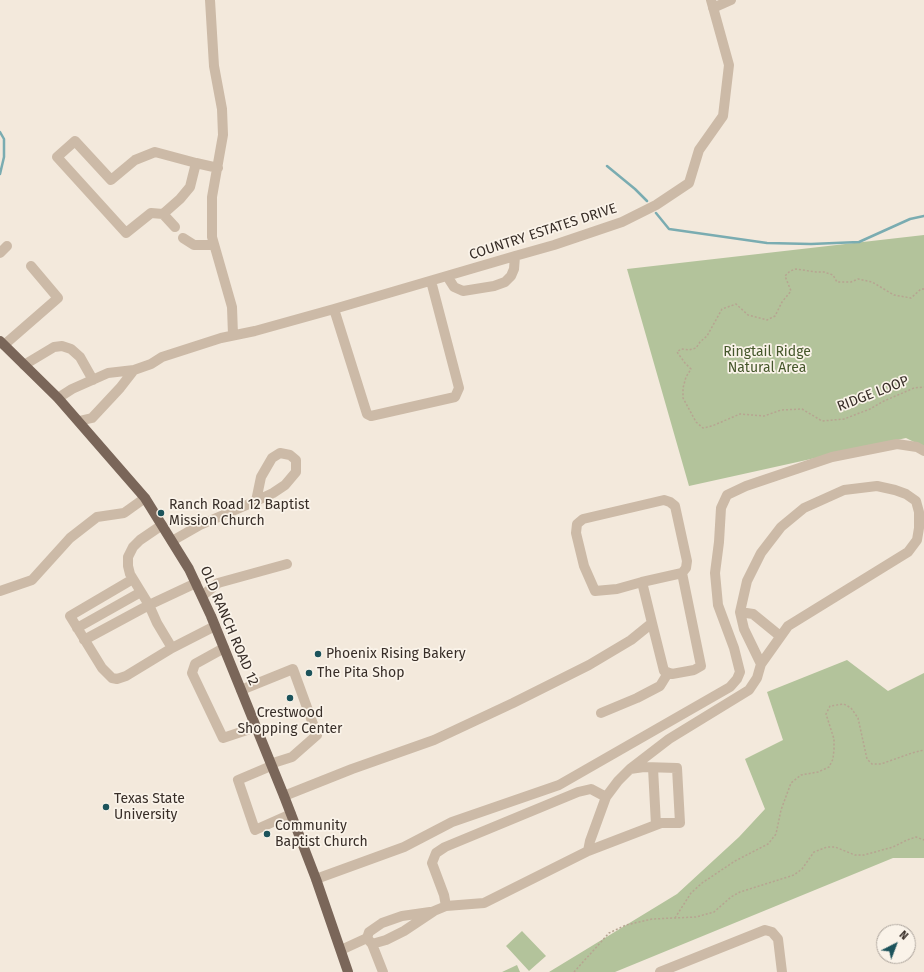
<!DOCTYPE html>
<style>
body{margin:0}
#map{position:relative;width:924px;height:972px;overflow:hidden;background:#f3e9dc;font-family:"Fira Sans",sans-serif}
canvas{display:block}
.north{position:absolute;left:876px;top:924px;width:40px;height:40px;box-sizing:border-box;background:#faf3e9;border:1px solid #aca49c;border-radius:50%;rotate:42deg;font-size:11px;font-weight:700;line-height:16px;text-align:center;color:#382e28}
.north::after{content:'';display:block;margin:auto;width:14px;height:18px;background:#1c535b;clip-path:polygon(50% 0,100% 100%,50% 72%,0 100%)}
</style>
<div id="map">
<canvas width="924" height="972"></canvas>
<div class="north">N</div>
</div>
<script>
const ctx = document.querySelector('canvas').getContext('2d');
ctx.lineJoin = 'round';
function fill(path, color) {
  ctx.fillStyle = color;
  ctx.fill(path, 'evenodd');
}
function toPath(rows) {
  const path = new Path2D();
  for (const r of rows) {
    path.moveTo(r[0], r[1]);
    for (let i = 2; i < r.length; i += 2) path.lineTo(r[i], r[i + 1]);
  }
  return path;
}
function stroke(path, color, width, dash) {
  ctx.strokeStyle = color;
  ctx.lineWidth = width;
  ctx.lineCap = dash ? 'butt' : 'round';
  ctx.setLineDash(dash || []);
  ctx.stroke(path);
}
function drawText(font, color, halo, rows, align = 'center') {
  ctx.font = font + ' "Fira Sans",sans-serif';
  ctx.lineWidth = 3.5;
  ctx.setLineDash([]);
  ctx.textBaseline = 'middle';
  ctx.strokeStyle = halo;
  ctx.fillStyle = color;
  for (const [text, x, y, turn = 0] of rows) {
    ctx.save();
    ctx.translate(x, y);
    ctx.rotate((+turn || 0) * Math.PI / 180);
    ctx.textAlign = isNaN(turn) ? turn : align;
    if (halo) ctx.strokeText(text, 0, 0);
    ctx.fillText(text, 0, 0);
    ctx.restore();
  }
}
fill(toPath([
 [924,235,924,447,906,438,689,486,627,269],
 [847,660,888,691,924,673,924,858,893,858,615,972,549,972,677,894,739,837,765,809,745,759,783,740,767,692],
 [522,931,546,956,529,971,506,946],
 [517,965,520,972,502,972]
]), '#b3c39b');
stroke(toPath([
 [0,132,4,139,4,157,0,174],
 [607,166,635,189,647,201],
 [656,213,669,229,767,243,811,244,859,242,910,219,924,216]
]), '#7aacb1', 2.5);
stroke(toPath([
 [924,289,921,289,911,298,894,295,872,282,858,279,851,282,837,282,833,275,824,272,816,272,796,269,790,271,785,276,791,291,782,302,775,316,767,320,748,315,736,304,722,309,707,336,700,342,696,348,689,350,681,349,677,352,685,363,691,369,686,377,683,388,683,398,696,422,703,428,712,426,740,414,764,416,781,410,802,409,822,421,844,419,870,409,884,401,914,388,924,387],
 [675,918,691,893,702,883,735,861,768,844,776,834,781,810,791,783,801,775,818,772,829,767,833,759,834,749,834,739,826,714,830,706,844,704,851,708,858,718,867,759,872,764,881,764,912,753,924,750],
 [574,972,609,933,626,925,652,919,696,917,714,912,731,897,740,892,794,875,802,869,814,852,827,847,835,847,855,855,864,855,893,847,907,840,916,837,924,840]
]), '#b7a491', 1.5, [2, 2]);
stroke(toPath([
 [210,0,214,66,222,109,223,135,212,197,212,237,232,307,233,335],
 [713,8,731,0],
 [163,214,180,199,190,187,196,163],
 [175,227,163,214,151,213,126,233,57,157,75,141,111,180,135,160,155,152,196,163,218,168],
 [183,238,194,245,214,245],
 [0,253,7,246],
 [447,276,454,287,463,291,494,286,505,282,511,276,514,269,515,256],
 [334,309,367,414,371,416,455,397,459,388,431,281],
 [4,345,58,298,31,266],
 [24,365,54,347,62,346,71,349,80,357,93,380],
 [58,398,72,389,108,373,134,370,151,364,162,357,221,338,255,331,334,309,515,256,554,245,622,222,656,205,689,183,699,150,723,116,729,65,711,0],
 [79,421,92,418,120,388,134,370],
 [162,525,140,540,133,547,128,557,128,566,130,574,149,605,196,583],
 [172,541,200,525,256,501,273,493,285,485,296,472,296,460,290,455,280,453,272,458,261,477,256,501],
 [133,579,70,616,102,668,112,678,117,679,126,676,172,648],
 [0,591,32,580,70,538,97,517,124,513,145,498],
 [202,596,218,583,287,564],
 [740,612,753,614,780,636],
 [652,623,664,671,672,674,694,670,701,666,682,573],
 [77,628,141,592],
 [84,640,149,605,157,623,172,648,215,626],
 [224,648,195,664,192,673,223,738,256,727],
 [241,690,293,669,317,735,292,757,270,764],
 [601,713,637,698,660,686,668,673],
 [271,766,238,780,255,830,291,814],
 [653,768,656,825],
 [630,769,669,739,749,690,757,678,761,664,788,626,908,552,917,540,919,528,919,512,916,501,906,494,895,490,877,486,844,490,804,508,781,527,761,553,747,581,740,612,744,629,761,664],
 [284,796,352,769,434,740,513,703,589,665,631,640,652,623,642,582,617,589,595,591,584,566,576,533,577,524,583,519,664,500,670,502,675,506,687,561,686,568,682,573,642,582],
 [588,851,661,823,680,823,677,768,644,767,630,769,618,781,606,797],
 [316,879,404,847,452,822,559,785,730,687,737,679,740,672,734,648,718,605,715,573,719,542,721,508,727,495,746,486,832,457,897,444,917,447,924,451],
 [367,938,369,932,382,923,402,916,430,912],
 [372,944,386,940,404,931,434,911,446,906,484,903,588,851,590,841,606,797,591,789,578,792,445,847,436,853,432,863,444,895,446,906],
 [341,950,367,938,372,944,383,972],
 [660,972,765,930,772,932,778,939,782,972]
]), '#ccbaa7', 10);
stroke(toPath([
 [0,341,58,398,145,498,189,569,211,616,284,796,316,879,348,972]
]), '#7a6659', 10);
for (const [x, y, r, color] of [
 [161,513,4,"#1c535b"],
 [318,654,4,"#1c535b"],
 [309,673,4,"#1c535b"],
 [290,698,4,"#1c535b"],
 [106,807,4,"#1c535b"],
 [267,834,4,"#1c535b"]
]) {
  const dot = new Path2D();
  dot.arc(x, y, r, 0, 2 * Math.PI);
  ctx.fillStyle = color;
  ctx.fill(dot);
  stroke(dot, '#faf3e9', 1.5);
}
drawText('14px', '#382e28', '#faf3e9', [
 ["COUNTRY ESTATES DRIVE",543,232,-18],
 ["RIDGE LOOP",873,394,-21],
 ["OLD RANCH ROAD 12",229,626,67]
]);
drawText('14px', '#45572b', '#faf3e9', [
 ["Ringtail Ridge",767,352],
 ["Natural Area",767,368]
]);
drawText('14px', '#382e28', '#faf3e9', [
 ["Ranch Road 12 Baptist",169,505],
 ["Mission Church",169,521],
 ["Phoenix Rising Bakery",326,654],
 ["The Pita Shop",317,673],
 ["Crestwood",290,713,"center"],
 ["Shopping Center",290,729,"center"],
 ["Texas State",114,799],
 ["University",114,815],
 ["Community",275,826],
 ["Baptist Church",275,842]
], 'left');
</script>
